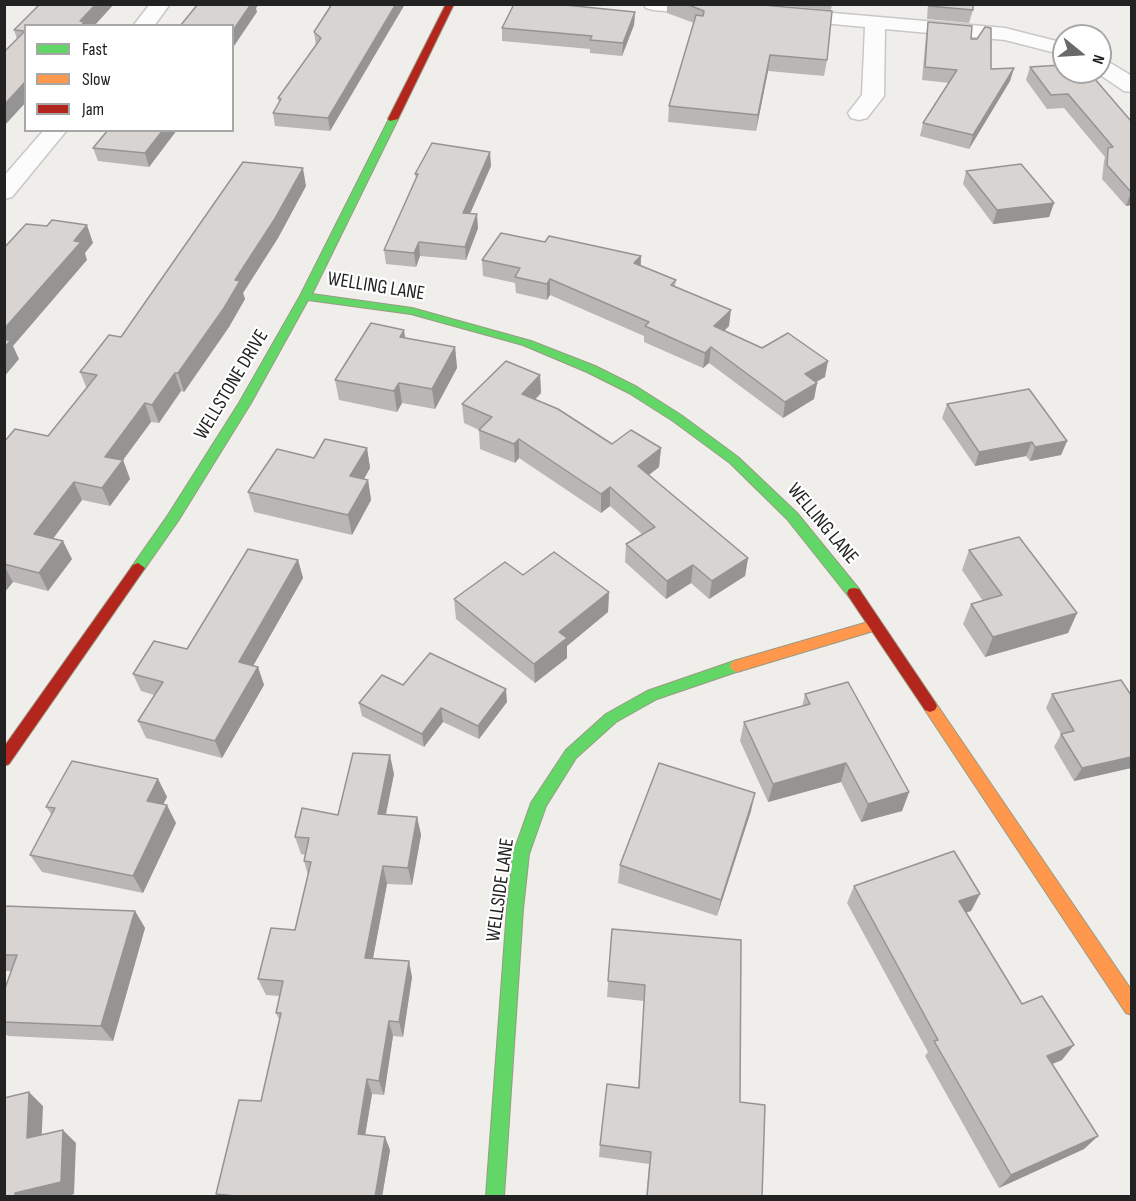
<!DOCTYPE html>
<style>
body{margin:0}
#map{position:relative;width:1136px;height:1201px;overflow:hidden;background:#f0eeeb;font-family:"Sofia Sans Condensed",sans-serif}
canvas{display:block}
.frame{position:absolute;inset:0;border:6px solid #222;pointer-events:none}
.legend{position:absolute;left:24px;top:24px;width:210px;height:108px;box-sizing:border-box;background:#fff;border:2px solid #a7a7a7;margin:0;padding:8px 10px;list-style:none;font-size:18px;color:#222}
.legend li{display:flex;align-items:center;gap:12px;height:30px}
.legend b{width:30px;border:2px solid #a7a7a7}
.north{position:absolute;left:1052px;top:24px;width:60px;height:60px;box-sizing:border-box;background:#fff;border:2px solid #a7a7a7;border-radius:50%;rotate:108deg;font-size:16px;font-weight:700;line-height:24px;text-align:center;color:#222}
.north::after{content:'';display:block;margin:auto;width:21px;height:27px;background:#6a6968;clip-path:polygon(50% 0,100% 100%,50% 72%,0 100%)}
</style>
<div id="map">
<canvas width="1136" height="1201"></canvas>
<div class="frame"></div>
<ul class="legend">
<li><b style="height:8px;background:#63d668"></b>Fast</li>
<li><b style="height:8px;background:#ff974d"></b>Slow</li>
<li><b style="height:8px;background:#b3261e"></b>Jam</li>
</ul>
<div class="north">N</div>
</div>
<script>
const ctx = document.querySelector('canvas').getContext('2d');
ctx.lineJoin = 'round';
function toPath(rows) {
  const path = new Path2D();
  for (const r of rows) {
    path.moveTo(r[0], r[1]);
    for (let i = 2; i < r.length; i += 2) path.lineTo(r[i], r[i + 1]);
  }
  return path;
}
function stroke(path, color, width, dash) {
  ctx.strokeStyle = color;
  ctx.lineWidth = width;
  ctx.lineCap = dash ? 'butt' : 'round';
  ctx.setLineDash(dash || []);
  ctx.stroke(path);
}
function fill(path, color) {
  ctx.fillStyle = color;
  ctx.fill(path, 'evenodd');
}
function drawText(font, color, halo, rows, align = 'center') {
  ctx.font = font + ' "Sofia Sans Condensed",sans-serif';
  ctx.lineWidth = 4.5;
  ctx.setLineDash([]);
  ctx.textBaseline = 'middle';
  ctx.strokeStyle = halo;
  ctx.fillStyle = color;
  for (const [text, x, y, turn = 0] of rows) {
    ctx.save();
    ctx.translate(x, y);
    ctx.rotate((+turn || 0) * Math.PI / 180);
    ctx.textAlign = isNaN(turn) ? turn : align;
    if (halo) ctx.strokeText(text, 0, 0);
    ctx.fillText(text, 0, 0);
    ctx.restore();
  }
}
const street = toPath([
 [150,4,170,4,154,26,133,26,150,4],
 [644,4,717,4,721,9,718,13,711,15,653,10,646,8,644,4],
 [787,9,1005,28,1064,43,1064,55,1005,40,885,29,884,96,867,118,859,120,851,118,848,113,862,95,865,27,780,19,777,15,780,11,787,9],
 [1100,59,1107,61,1132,76,1132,92,1124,91,1096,72,1100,72,1100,59],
 [44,130,67,130,12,197,4,199,4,176,44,130]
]);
const fast = toPath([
 [390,117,398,119,312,294,412,308,531,341,595,366,637,387,681,415,738,457,797,513,859,589,861,593,859,597,849,597,787,519,730,463,673,421,629,393,587,372,523,345,411,314,308,300,251,403,178,521,143,571,133,571,131,568,133,565,168,515,239,403,300,296,390,117],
 [737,660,742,662,744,666,742,670,657,699,616,722,576,758,546,806,529,854,523,909,504,1196,486,1196,507,909,513,854,531,803,566,750,606,714,647,691,737,660]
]);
const slow = toPath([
 [875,620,880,621,882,625,880,629,737,672,732,670,730,666,732,662,737,660,875,620],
 [930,700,935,702,1132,991,1132,1015,1126,1013,925,710,923,706,925,702,930,700]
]);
const jam = toPath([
 [446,4,454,4,398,119,390,121,388,119,446,4],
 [138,563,145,568,143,571,9,764,4,766,4,747,133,565,138,563],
 [854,588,859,589,935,702,937,706,935,710,930,712,925,710,849,597,847,593,849,589,854,588]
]);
stroke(street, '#c9c8c7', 3);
stroke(fast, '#999a82', 2);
stroke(slow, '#999a82', 2);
stroke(jam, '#999a82', 2);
fill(street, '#fdfcfc');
fill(fast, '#63d668');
fill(slow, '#ff974d');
fill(jam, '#b3261e');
fill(toPath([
 [40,4,114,4,94,26,26,26,26,102,4,126,17,39,14,30],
 [329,4,405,4,330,131,275,126,273,113,279,102,278,98,316,46,314,32,331,7,329,7],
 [667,4,751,4,827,60,824,76,768,71,756,131,668,122,669,106,694,23,667,13],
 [763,4,832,4,831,10],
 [928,4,973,4,973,10,969,23,927,19],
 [635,12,634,25,622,56,590,53,590,49,502,41,502,28],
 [928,22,971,39,991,69,1014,68,1010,81,969,149,920,136,923,123,949,83,922,80,926,35],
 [1030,67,1072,79,1131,121,1131,205,1126,206,1102,179,1104,161,1105,157,1064,108,1047,109,1026,80],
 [108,130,177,130,149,167,98,161,93,148],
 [491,166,470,214,478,228,466,260,420,256,416,267,386,264,384,250,416,179,415,174],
 [966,171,1054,203,1049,217,993,224,963,184],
 [306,186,278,238,243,293,245,299,229,327,184,392,181,391,159,423,151,422,123,460,130,479,110,506,82,500,53,538,72,559,48,591,13,582,4,593,4,442,48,436,87,389,80,372,121,337],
 [545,242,641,256,641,266,676,280,675,286,729,326,724,331,825,377,816,382,817,383,814,399,783,418,709,363,703,368,644,342,644,336,550,295,547,300,516,293,515,283,483,276,482,260],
 [405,338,455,347,457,368,435,409,402,403,397,412,339,400,335,380],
 [540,375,541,393,535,400,612,444,661,448,659,467,649,475,748,558,745,576,709,599,691,583,666,599,625,562,626,544,642,534,610,506,601,513,519,458,515,463,480,449,479,430,464,423,462,404],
 [947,404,1067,441,1061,455,1030,461,1026,456,975,466,942,418],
 [367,448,370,468,364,479,368,480,371,500,352,535,254,512,248,492,314,458],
 [969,550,1077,613,1068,633,985,657,963,624,971,604,983,601,962,570],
 [298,560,303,578,253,666,258,667,264,685,222,758,146,738,138,721,154,695,141,691,133,674,187,649],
 [523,575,609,592,608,612,567,646,567,658,535,683,456,619,454,599],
 [403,685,507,702,479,739,443,722,424,747,362,716,359,703],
 [805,694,909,792,902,811,861,822,841,782,768,802,740,741,744,722,802,707],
 [1052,694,1131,695,1131,768,1074,781,1054,747,1061,734,1046,708],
 [394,774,386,815,417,817,421,835,412,885,387,884,373,958,412,977,403,1037,393,1036,384,1095,372,1094,365,1135,385,1137,390,1150,382,1197,218,1197,216,1194,261,1101,280,1021,276,1013,280,996,266,995,258,979,295,930,308,875,304,861,305,855,301,854,295,837,338,815],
 [158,779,167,797,163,804,176,823,143,893,42,872,30,855,52,815,46,807],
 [751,811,717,916,618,883,620,865],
 [854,886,971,911,966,912,1022,1004,1062,1060,1052,1064,1098,1136,1084,1149,999,1188,925,1056,928,1052,847,903],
 [4,909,135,911,145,928,113,1041,8,1036,4,1033,4,991,12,971,4,971],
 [612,929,740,1102,762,1197,646,1197,649,1164,599,1157,600,1145,638,1088,644,1001,607,997]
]), '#b9b6b5');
fill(toPath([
 [96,4,114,4,94,26,81,26,80,21],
 [251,4,259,4,256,8,257,12,232,49,232,32],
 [396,4,405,4,330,131,328,118],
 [635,12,634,25,622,56,623,43],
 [770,55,768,71,756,131,758,115],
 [1014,68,1010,81,969,149,973,135],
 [26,81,26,102,4,126,4,105],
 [163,130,177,130,149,167,145,153],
 [490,152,491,166,464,227,463,213],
 [303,168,306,186,278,238,243,293,245,299,229,327,184,392,178,373],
 [1131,192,1131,205,1126,206],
 [1054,203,1049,217,993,224,997,210],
 [477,214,478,228,466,260,465,247],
 [87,225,93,243,85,253,87,260,13,346,19,359,4,377,4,329],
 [419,242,420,256,416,267,414,253],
 [641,256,640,272,634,263],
 [550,279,550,295,547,300,547,284],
 [731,310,729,326,712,342,714,326],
 [404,330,407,350,400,337],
 [455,347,457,368,435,409,432,389],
 [711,347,709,363,703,368,705,353],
 [828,361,825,377,802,390,805,374],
 [175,373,181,391,159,423,152,405],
 [540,375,541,393,522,413,522,394],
 [399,383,402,403,397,412,394,391],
 [817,383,814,399,783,418,785,402],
 [145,403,151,422,112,475,105,457],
 [519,439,519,458,515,463,514,444],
 [1067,441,1061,455,1030,461,1035,447],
 [1032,442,1026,456,975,466,979,452],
 [367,448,370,468,354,497,350,476],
 [661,448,659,467,637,484,638,466],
 [123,460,130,479,110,506,102,488],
 [368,480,371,500,352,535,348,515],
 [74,482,82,500,43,552,34,534],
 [610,487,610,506,601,513,601,494],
 [63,541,72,559,48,591,39,573],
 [748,558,745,576,709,599,712,581],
 [298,560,303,578,245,680,239,662],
 [693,565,691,583,666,599,667,581],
 [4,566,13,582,4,593],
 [609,592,608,612,567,646,567,658,535,683,534,664,559,632],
 [1077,613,1068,633,985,657,993,637],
 [258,667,264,685,222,758,215,741],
 [506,689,507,702,479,739,478,726],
 [441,708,443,722,424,747,422,734],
 [390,755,394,774,382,832,378,814],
 [1131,757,1131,768,1074,781,1082,768],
 [846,763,841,782,768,802,773,784],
 [158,779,167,797,156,819,147,801],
 [909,792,902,811,861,822,868,804],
 [755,793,751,811,717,916,721,900],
 [167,805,176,823,143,893,133,876],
 [417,817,421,835,412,885,408,868],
 [383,866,387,884,370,974,365,958],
 [980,894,971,911,950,918,959,901],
 [135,911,145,928,113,1041,101,1026],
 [409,961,412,977,403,1037,399,1022],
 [389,1021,393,1036,384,1095,379,1081],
 [1074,1045,1062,1060,1035,1071,1047,1056],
 [367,1079,372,1094,363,1148,358,1134],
 [29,1092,43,1106,41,1151,27,1138],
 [63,1130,76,1143,74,1194,65,1197,15,1197,15,1193],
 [1098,1136,1084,1149,999,1188,1011,1175],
 [385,1137,390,1150,382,1197,375,1197]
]), '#969493');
const building = toPath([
 [40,4,96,4,80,21,84,22,81,26,26,26,26,81,4,105,4,52,25,31,14,30,40,4],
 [198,4,251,4,232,32,232,26,180,26,198,4],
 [332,4,396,4,328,118,273,113,281,99,278,98,321,38,314,32,332,4],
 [514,4,555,4,635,12,623,43,590,40,592,36,502,28,514,4],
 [686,4,751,4,832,11,827,60,770,55,758,115,669,106,696,15,703,16,704,11,686,4],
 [930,4,973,4,973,10,929,6,930,4],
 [928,22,972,26,971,39,977,39,985,27,991,28,991,69,1014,68,973,135,923,123,957,70,925,67,928,22],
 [1061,65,1064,69,1064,72,1067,72,1072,79,1094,78,1131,121,1131,192,1107,165,1108,148,1113,147,1068,94,1051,95,1030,67,1061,65],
 [108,130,163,130,145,153,93,148,108,130],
 [432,143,490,152,463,213,477,214,465,247,419,242,414,253,384,250,418,174,415,174,432,143],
 [243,162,303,168,274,220,235,280,240,281,224,308,178,373,175,373,152,405,145,403,105,457,123,460,102,488,74,482,34,534,63,541,39,573,4,564,4,442,15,429,48,436,97,375,80,372,109,335,121,337,243,162],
 [1021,164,1054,203,997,210,966,171,1021,164],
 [52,220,87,225,74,241,81,242,4,329,4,248,26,224,47,226,52,220],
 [501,233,545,242,549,236,641,256,634,263,676,280,671,285,731,310,714,326,762,348,788,333,828,361,805,374,817,383,785,402,711,347,705,353,645,326,649,322,550,279,547,284,515,277,520,268,482,260,501,233],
 [371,323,404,330,400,337,455,347,432,389,399,383,394,391,335,380,371,323],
 [4,340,11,340,4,348,4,340],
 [506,361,540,375,522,394,558,409,612,444,631,430,661,448,638,466,748,558,712,581,693,565,667,581,626,544,655,527,610,487,601,494,519,439,514,444,479,430,492,417,462,404,506,361],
 [1029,389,1067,441,1035,447,1032,442,979,452,947,404,1029,389],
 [325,439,367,448,350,476,368,480,348,515,248,492,277,449,314,458,325,439],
 [1019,537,1077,613,993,637,971,604,1002,595,969,550,1019,537],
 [248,549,298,560,239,662,258,667,215,741,138,721,163,682,133,674,154,641,187,649,248,549],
 [554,552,609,592,559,632,567,638,534,664,454,599,505,562,523,575,554,552],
 [430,653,506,689,478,726,441,708,422,734,359,703,382,675,403,685,430,653],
 [1121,680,1131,695,1131,757,1082,768,1061,734,1074,731,1052,694,1121,680],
 [848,682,909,792,868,804,846,763,773,784,744,722,810,704,805,694,848,682],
 [353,753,390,755,378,814,417,817,408,868,383,866,365,958,409,961,399,1022,389,1021,379,1081,367,1079,358,1134,385,1137,375,1197,245,1197,216,1194,239,1100,261,1101,281,1013,276,1013,283,981,258,979,271,928,295,930,311,862,304,861,309,838,295,837,302,808,338,815,353,753],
 [72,761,158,779,147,801,167,805,133,876,30,855,55,808,46,807,72,761],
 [659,763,755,793,721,900,620,865,659,763],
 [954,851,980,894,959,901,1022,1004,1042,996,1074,1045,1047,1056,1098,1136,1011,1175,934,1041,938,1040,854,886,954,851],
 [5,906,135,911,101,1026,4,1022,4,991,17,955,4,955,4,909,5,906],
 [612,929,741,940,740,1102,765,1105,762,1197,647,1197,651,1152,600,1145,607,1084,639,1088,645,985,608,981,612,929],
 [29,1092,27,1138,63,1130,61,1182,15,1193,15,1197,4,1197,4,1098,29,1092]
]);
fill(building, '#d7d4d2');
stroke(building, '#969493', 1.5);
drawText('20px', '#222', '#fff', [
 ["WELLING LANE",376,287,9],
 ["WELLSTONE DRIVE",232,385,-59],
 ["WELLING LANE",822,524,50],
 ["WELLSIDE LANE",501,890,-82]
]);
</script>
